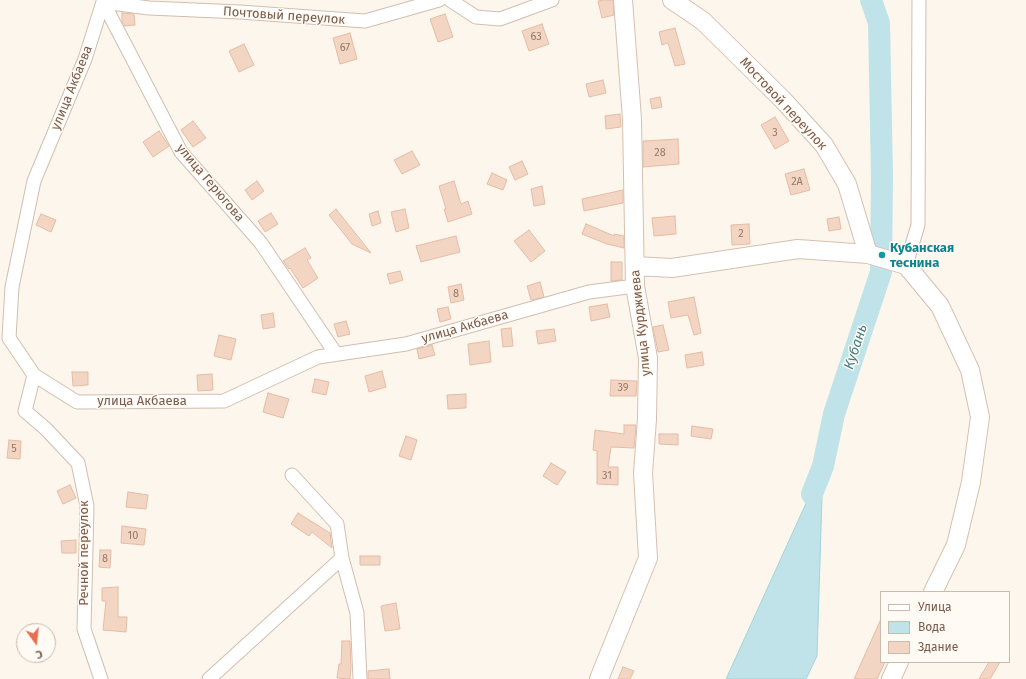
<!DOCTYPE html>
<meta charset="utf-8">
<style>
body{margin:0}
#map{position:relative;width:1026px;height:679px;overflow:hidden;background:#fdf6ec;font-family:"Fira Sans",sans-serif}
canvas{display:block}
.legend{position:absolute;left:880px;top:591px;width:130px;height:72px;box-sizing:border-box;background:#fffaf3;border:1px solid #cabbb1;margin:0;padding:5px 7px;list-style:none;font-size:12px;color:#7a5c4d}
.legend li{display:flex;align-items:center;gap:8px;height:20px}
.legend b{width:20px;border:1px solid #cabbb1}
.north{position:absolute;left:16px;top:623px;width:40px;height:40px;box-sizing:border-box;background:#fffaf3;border:1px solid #cabbb1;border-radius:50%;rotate:165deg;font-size:11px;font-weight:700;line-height:16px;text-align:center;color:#7a5c4d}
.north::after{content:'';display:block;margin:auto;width:14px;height:18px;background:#e76f51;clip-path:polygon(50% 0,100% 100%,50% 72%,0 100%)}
</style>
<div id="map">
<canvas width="1026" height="679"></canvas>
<ul class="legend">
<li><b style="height:5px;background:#fff"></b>Улица</li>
<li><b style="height:11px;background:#bfe3e8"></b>Вода</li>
<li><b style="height:11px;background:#f3d5c3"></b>Здание</li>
</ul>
<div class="north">С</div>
</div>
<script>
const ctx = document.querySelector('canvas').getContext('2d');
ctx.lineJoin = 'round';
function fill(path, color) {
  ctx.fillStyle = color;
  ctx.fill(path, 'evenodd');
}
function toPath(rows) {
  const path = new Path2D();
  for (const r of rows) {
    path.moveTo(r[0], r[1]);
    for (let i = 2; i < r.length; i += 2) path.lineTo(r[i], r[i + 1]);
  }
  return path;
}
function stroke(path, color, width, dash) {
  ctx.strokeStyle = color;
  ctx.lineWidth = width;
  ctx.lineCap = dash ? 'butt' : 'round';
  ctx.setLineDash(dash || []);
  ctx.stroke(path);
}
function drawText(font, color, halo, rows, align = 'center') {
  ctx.font = font + ' "Fira Sans",sans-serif';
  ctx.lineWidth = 3;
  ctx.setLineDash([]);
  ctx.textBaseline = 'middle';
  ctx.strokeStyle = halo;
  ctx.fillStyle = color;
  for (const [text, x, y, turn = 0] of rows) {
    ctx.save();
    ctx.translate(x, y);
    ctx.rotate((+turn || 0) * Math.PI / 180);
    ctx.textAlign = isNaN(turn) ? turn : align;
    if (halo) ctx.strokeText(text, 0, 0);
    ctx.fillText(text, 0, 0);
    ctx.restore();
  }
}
const water = toPath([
 [823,466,817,656,806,679,726,679,823,466]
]);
fill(water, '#bfe3e8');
stroke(water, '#a5d3da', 1);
stroke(toPath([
 [812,494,823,466,834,414,881,272,882,176,879,23,871,0]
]), '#bfe3e8', 22);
const building = toPath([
 [603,0,613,0,614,15,602,18,598,1,603,0],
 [122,13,134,14,135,25,125,26,122,22,122,13],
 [445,14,453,37,438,42,430,19,445,14],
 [542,24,549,44,529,51,522,31,542,24],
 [675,28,685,64,675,66,668,43,662,45,659,32,675,28],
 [350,33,357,59,340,64,333,38,350,33],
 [244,44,254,65,239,72,229,51,244,44],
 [603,80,606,93,589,97,586,84,603,80],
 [660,97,662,107,652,109,650,99,660,97],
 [620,114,621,127,606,129,605,116,620,114],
 [775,117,789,141,775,149,761,125,775,117],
 [193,121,206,138,193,147,181,130,193,121],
 [159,131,169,146,153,157,143,142,159,131],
 [678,139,679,164,643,167,643,141,678,139],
 [412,151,420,165,402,174,394,160,412,151],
 [522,161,528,174,515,180,509,167,522,161],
 [804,169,810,190,791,195,785,174,804,169],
 [492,173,507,180,503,190,487,184,492,173],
 [257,181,264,191,252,200,245,190,257,181],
 [454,181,461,204,468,201,472,214,448,222,444,209,446,209,439,186,454,181],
 [542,186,545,204,534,206,531,189,542,186],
 [623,190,623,203,584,211,582,199,623,190],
 [336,209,371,253,352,244,329,215,336,209],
 [405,209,409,228,396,232,391,212,405,209],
 [378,211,381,223,372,226,369,214,378,211],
 [271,213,278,224,265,232,258,221,271,213],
 [41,214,56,220,51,232,36,225,41,214],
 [675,216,676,234,654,236,652,218,675,216],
 [839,217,841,229,829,231,827,219,839,217],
 [586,224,614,236,614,234,624,236,624,248,607,244,582,234,586,224],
 [749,224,750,244,732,245,731,225,749,224],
 [529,230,545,251,531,262,514,241,529,230],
 [456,236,460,252,421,262,416,246,456,236],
 [305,248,311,258,307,260,318,278,303,288,290,268,289,269,283,261,305,248],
 [611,262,622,262,622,280,611,281,611,262],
 [400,271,403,280,390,284,387,274,400,271],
 [540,282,544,297,531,300,527,286,540,282],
 [461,284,464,300,451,303,448,287,461,284],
 [694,297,701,333,694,335,688,315,671,318,668,302,694,297],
 [607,304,610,317,591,321,589,307,607,304],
 [448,307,451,319,440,322,437,309,448,307],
 [273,313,275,327,263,329,261,315,273,313],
 [346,321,350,334,338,337,334,324,346,321],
 [663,325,669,350,658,352,653,327,663,325],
 [511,328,513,346,503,347,501,329,511,328],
 [554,329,556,341,538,344,536,331,554,329],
 [219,335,236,339,231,360,214,356,219,335],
 [489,341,491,362,470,365,468,344,489,341],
 [432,345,435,355,419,359,417,349,432,345],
 [702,352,704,365,687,368,685,355,702,352],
 [382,371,386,387,369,392,365,376,382,371],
 [72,372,88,372,88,385,73,386,72,372],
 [212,374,213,390,198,391,197,375,212,374],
 [315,379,329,382,326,395,312,392,315,379],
 [611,380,637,381,636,396,610,396,611,380],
 [268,393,289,399,283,418,263,412,268,393],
 [466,394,466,408,448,409,447,395,466,394],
 [624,425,636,425,634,448,611,447,608,467,618,467,618,485,597,484,597,451,593,450,595,430,624,434,624,425],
 [692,426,713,429,711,439,691,436,692,426],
 [659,434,678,434,678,445,659,444,659,434],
 [406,436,417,440,411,460,399,456,406,436],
 [9,440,21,441,20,459,7,458,9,440],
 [551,463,566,472,557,485,543,476,551,463],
 [70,485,76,498,63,504,57,491,70,485],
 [128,492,148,495,146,509,126,507,128,492],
 [298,513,330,533,332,548,312,532,309,536,291,524,298,513],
 [122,526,146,529,144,545,121,543,122,526],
 [76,540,76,553,62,553,61,541,76,540],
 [100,550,111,550,110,568,99,567,100,550],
 [360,556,380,556,380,565,360,565,360,556],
 [118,587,118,617,127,617,126,632,103,630,106,601,102,601,102,588,118,587],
 [396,603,400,629,385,631,381,606,396,603],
 [881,619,881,662,885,662,877,679,854,679,881,619],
 [342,641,350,641,351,666,350,679,337,678,339,664,341,664,342,641],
 [989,662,1000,662,990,679,979,679,989,662],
 [623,667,634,671,630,679,618,679,623,667],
 [389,669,390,679,368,679,368,671,389,669]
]);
fill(building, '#f3d5c3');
stroke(building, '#e6bba3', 1);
const street = toPath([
 [103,0,103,2,181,152,261,243,336,354],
 [439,0,365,21,240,12,149,8,103,2,85,59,34,181,12,287,9,338,34,375,77,402,224,401,318,357,406,344,589,292,635,286],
 [450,0,476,17,500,19,552,0],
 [906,265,918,225,919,0],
 [34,375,25,411,46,429,78,463,87,506,84,629,101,679],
 [292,475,337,524,342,558,357,613,360,679],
 [209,679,342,558]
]);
const secondary = toPath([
 [672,0,703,21,783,100,824,145,847,184,868,254],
 [635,266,672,268,798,249,868,254,906,265,940,306,970,370,980,417,971,482,956,545,933,592],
 [599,679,648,558,643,473,647,419,648,358,635,286,632,119,623,0],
 [891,679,899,662]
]);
stroke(street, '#d1beb0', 15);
stroke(secondary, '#d6c0b0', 20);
stroke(street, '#fff', 13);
stroke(secondary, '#fff', 18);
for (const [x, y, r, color] of [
 [882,255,4,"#0f9aa8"]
]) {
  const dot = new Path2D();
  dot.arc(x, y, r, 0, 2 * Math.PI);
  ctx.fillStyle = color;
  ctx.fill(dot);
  stroke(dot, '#fffaf3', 1.5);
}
drawText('11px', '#987a6a', null, [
 ["63",536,37],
 ["67",345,48],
 ["3",775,133],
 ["28",660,153],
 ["2А",797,182],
 ["2",741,234],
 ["8",456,294],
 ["39",623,388],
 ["5",14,449],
 ["31",607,476],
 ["10",133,536],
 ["8",105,559]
]);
drawText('13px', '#7a5c4d', '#fffaf3', [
 ["Почтовый переулок",284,16,4],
 ["улица Акбаева",72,88,-68],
 ["Мостовой переулок",783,104,47],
 ["улица Герюгова",210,183,50],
 ["улица Курджиева",641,323,-96],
 ["улица Акбаева",465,327,-16],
 ["улица Акбаева",142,401],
 ["Речной переулок",84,553,-90]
]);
drawText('bold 13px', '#0d838f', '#fffaf3', [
 ["Кубанская",890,248],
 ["теснина",890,263]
], 'left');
drawText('italic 14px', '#437c86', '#fffaf3', [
 ["Кубань",856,347,-72]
]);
</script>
